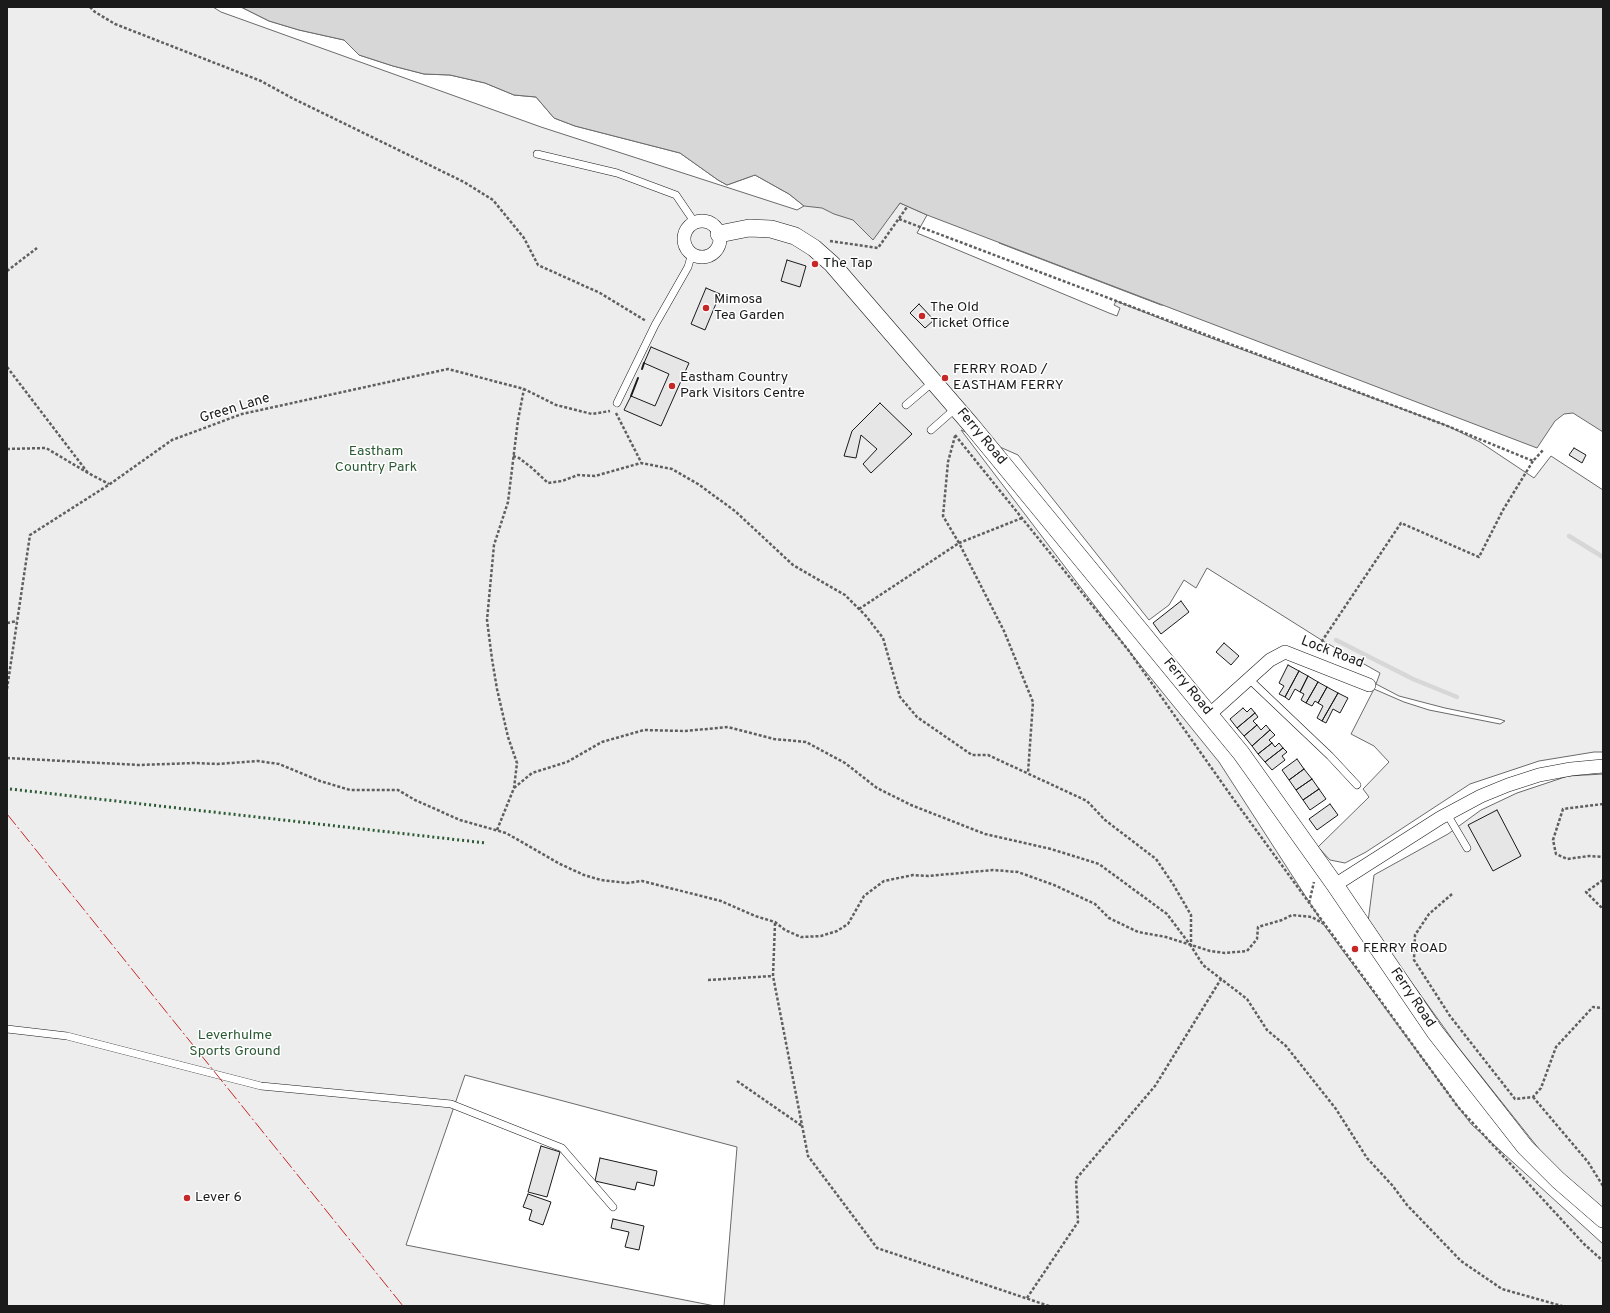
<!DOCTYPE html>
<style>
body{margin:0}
#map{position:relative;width:1610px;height:1313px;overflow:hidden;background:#fff;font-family:Overpass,sans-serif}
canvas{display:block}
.frame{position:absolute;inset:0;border:8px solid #1a1a1a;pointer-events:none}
</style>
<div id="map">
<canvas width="1610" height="1313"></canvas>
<div class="frame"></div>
</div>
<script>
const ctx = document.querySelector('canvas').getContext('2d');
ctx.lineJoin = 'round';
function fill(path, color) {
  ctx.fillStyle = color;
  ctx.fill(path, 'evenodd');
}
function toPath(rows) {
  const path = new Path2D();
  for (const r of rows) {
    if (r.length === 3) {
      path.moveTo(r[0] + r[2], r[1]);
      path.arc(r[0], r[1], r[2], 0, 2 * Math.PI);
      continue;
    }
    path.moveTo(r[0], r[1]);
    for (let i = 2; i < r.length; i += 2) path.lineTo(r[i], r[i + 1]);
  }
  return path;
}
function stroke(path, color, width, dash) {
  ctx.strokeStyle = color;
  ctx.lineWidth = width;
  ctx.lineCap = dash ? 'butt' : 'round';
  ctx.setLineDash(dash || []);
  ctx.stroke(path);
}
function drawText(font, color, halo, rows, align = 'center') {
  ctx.font = font + ' Overpass,sans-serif';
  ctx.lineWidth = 3;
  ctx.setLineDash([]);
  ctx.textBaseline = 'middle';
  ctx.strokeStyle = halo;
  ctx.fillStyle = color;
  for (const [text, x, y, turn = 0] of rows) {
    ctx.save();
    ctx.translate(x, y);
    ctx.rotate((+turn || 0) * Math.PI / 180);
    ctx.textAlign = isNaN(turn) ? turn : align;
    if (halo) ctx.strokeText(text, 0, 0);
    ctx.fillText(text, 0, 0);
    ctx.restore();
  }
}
const green = toPath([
 [7,7,213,7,221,12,541,127,797,210,804,206,789,194,755,175,727,185,718,180,680,153,575,126,554,118,536,97,514,95,485,83,450,75,424,74,393,66,359,55,344,40,299,30,269,21,241,7,507,7,736,87,798,101,914,133,1052,178,1151,206,1222,224,1383,307,1410,330,1511,392,1501,400,1436,355,1409,349,1286,286,1249,285,1219,310,1208,307,1202,311,1185,304,1161,305,999,243,992,228,949,213,912,166,884,189,843,183,859,200,873,196,891,215,900,203,927,215,917,233,1109,313,1117,316,1120,308,1114,305,1116,301,1184,328,1448,426,1480,442,1534,478,1551,456,1603,490,1603,752,1594,752,1539,761,1470,784,1366,852,1345,863,1330,860,1318,847,1369,797,1363,789,1389,762,1374,746,1351,734,1374,689,1404,702,1429,710,1500,724,1505,721,1499,719,1445,708,1399,696,1376,684,1380,673,1323,641,1207,568,1196,588,1184,580,1169,605,1149,620,1018,455,961,430,1129,651,1219,762,1326,928,1471,1124,1603,1244,1603,1306,724,1306,737,1147,465,1075,406,1245,715,1306,7,1306,7,7],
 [1603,774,1603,1208,1559,1171,1543,1154,1458,1047,1368,922,1374,875,1448,834,1481,810,1517,793,1568,776,1603,774]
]);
fill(green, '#ededed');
stroke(green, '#6a6a6a', 1);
const water = toPath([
 [241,7,1603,7,1603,432,1573,413,1564,414,1555,421,1537,448,927,215,900,203,873,240,853,220,834,214,822,208,804,206,789,194,755,175,727,185,718,180,680,153,575,126,554,118,536,97,514,95,485,83,450,75,424,74,393,66,359,55,344,40,299,30,269,21,241,7]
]);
fill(water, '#d7d7d7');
stroke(water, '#6a6a6a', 1);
stroke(toPath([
 [1569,536,1603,557],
 [1336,640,1413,679,1457,697]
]), '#d7d7d7', 4.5);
const building = toPath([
 [787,260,806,266,800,287,781,281,787,260],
 [706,288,720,294,705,330,691,324,706,288],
 [919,304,934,320,925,328,910,313,919,304],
 [651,347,689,363,661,426,624,410,631,396,655,406,669,374,644,363,651,347],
 [880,403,912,434,871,473,863,464,877,449,861,435,856,458,844,456,852,431,880,403],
 [1574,448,1586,455,1582,463,1569,455,1574,448],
 [1181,601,1189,612,1161,634,1153,623,1181,601],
 [1224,643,1239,656,1231,665,1216,652,1224,643],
 [1288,665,1299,671,1285,697,1279,694,1284,686,1279,683,1288,665],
 [1299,671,1308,676,1300,692,1295,689,1289,700,1285,697,1299,671],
 [1308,676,1318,682,1306,703,1301,700,1304,694,1300,692,1308,676],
 [1318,682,1327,687,1318,703,1315,701,1312,706,1306,703,1318,682],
 [1327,687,1338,693,1322,721,1317,718,1323,706,1318,703,1327,687],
 [1338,693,1348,698,1340,713,1333,709,1326,723,1322,721,1338,693],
 [1243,708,1247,712,1251,708,1255,713,1237,728,1230,719,1243,708],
 [1255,713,1258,717,1253,721,1257,725,1244,736,1237,728,1255,713],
 [1257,725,1261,730,1266,725,1270,730,1252,746,1244,736,1257,725],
 [1270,730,1275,735,1269,740,1272,743,1258,754,1252,746,1270,730],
 [1272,743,1275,747,1279,743,1283,748,1265,762,1258,754,1272,743],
 [1283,748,1287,752,1282,756,1285,760,1272,770,1265,762,1283,748],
 [1297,759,1304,769,1289,780,1282,770,1297,759],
 [1304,769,1312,779,1296,790,1289,780,1304,769],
 [1312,779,1319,789,1303,800,1296,790,1312,779],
 [1319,789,1326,799,1310,810,1303,800,1319,789],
 [1330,804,1338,815,1317,830,1309,819,1330,804],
 [1497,810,1521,856,1493,871,1468,825,1497,810],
 [541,1146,560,1152,547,1197,528,1192,541,1146],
 [600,1158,657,1171,654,1186,637,1182,635,1190,595,1181,600,1158],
 [528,1194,551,1202,543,1225,529,1220,532,1210,523,1207,528,1194],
 [613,1219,644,1226,639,1250,625,1247,629,1232,611,1228,613,1219]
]);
fill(building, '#e6e6e6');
stroke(building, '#1a1a1a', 1);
const service = toPath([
 [537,154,617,173,676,195,695,223],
 [617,403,655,325,688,267,692,253],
 [906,405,933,382],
 [931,430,956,408],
 [1249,679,1330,756,1357,785],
 [1447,814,1467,848],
 [7,1029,67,1036,261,1086,451,1104,562,1148,613,1207]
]);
const minor = toPath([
 [702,239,18],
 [1210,714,1270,660,1285,652,1369,685],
 [1335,885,1440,818,1481,796,1508,785,1539,775,1571,769,1603,766]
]);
const tertiary = toPath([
 [719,234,749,228,771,229,795,236,814,248,832,264,971,425,1241,753,1335,885,1435,1032,1525,1147,1558,1180,1603,1219]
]);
stroke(service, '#1a1a1a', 8);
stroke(minor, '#1a1a1a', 14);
stroke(tertiary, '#1a1a1a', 18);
stroke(toPath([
 [90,7,95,12,115,24,261,81,292,98,464,182,493,200,524,238,538,265,600,293,646,321],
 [899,219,1445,425,1533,461,1544,449],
 [830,241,878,248,907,207],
 [7,271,37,248],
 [7,367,88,473],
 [616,413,641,462],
 [955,435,1129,651,1232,797,1458,1107,1584,1244,1603,1261],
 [7,449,46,448,88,473,109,484],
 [513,456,519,458,532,468,548,483,562,481,578,475,595,476,641,463,672,469,698,484,735,511,793,565,845,595,866,616,883,638,900,697,917,717,972,755,988,755,1087,801,1105,820,1156,859,1173,884,1191,915,1191,946,1203,965,1247,999,1267,1030,1286,1046,1336,1109,1367,1158,1392,1185,1407,1205,1461,1261,1502,1289,1562,1306],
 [1022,518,959,543,1004,631,1033,702,1028,773],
 [859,609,959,543,943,516,948,462,955,436],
 [7,623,17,621],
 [1316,650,1401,523,1479,557,1503,510,1533,461],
 [7,689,30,535,110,484,172,440,242,414,448,369,524,389,556,405,592,414,610,411],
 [7,758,139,765,195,763,218,764,258,761,279,764,320,781,350,790,398,790,415,800,460,820,506,833,560,864,584,875,601,880,627,883,642,881,721,901,755,916,775,922,785,930,801,937,821,936,837,931,848,924,864,896,884,881,913,875,928,876,993,870,1018,872,1054,885,1095,904,1109,918,1138,932,1166,937,1210,951,1225,953,1247,951,1257,939,1258,927,1282,920,1292,915,1312,917,1324,924],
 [514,788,532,773,567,762,602,742,644,730,685,731,728,727,774,739,806,742,845,763,877,788,911,805,985,834,1051,849,1099,864,1167,914,1191,946],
 [1603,804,1563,809,1553,840,1556,854,1567,859,1589,856,1603,857],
 [497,830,514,788,517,763,508,737,497,689,492,659,487,620,494,545,508,502,518,420,524,389],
 [1603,880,1586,892,1603,909],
 [1452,894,1429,914,1415,935,1414,960,1450,1016,1515,1099,1533,1097,1541,1088,1556,1047,1593,1007,1603,1008],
 [1309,903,1314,882],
 [775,923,773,976,808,1156,877,1248,1049,1306],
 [708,980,773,976],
 [737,1081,802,1126],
 [1533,1097,1588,1162,1603,1186],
 [1027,1298,1078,1222,1076,1179,1155,1086,1221,979]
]), '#5f5f5f', 2.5, [3, 2]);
stroke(service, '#fff', 7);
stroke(minor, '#fff', 13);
stroke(tertiary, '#fff', 17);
stroke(toPath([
 [10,789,486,843]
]), '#2b5a34', 3, [2, 3]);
stroke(toPath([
 [642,369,644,363],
 [631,396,638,378]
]), '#1a1a1a', 2);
stroke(toPath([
 [7,814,403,1306]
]), '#c62828', 1, [14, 3, 2, 3]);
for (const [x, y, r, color] of [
 [815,264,4,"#c62828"],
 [706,308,4,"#c62828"],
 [922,316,4,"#c62828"],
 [945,378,4,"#c62828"],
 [672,386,4,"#c62828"],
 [1355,949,4,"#c62828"],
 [187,1198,4,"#c62828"]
]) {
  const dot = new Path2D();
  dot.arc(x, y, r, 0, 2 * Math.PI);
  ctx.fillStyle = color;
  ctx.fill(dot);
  stroke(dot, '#fff', 1.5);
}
drawText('14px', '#1a1a1a', '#fff', [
 ["The Tap",823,264],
 ["Mimosa",714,300],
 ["Tea Garden",714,316],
 ["The Old",930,308],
 ["Ticket Office",930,324],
 ["FERRY ROAD /",953,370],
 ["EASTHAM FERRY",953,386],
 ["Eastham Country",680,378],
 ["Park Visitors Centre",680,394],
 ["FERRY ROAD",1363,949],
 ["Lever 6",195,1198]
], 'left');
drawText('14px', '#1a1a1a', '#fff', [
 ["Green Lane",235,409,-17],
 ["Ferry Road",981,437,50],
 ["Lock Road",1332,653,21],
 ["Ferry Road",1187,687,51],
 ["Ferry Road",1412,998,56]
]);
drawText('14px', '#2b5a34', '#fff', [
 ["Eastham",376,452],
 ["Country Park",376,468],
 ["Leverhulme",235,1036],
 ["Sports Ground",235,1052]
]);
</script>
